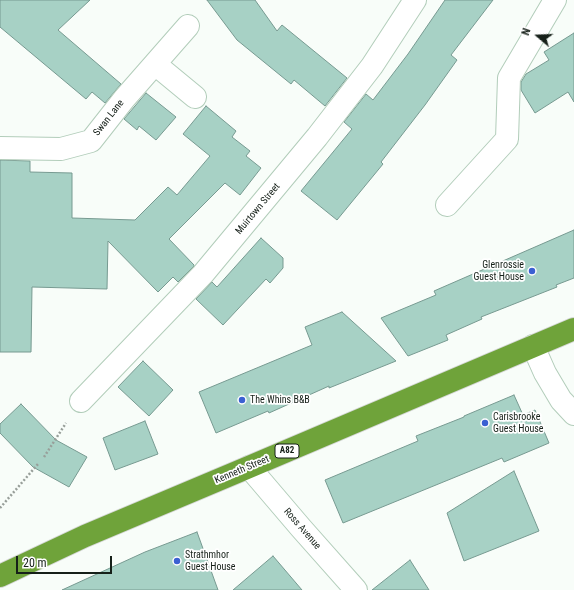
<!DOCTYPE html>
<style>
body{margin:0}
#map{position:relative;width:574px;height:590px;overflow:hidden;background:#f8fdf9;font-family:"Roboto Condensed",sans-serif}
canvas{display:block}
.north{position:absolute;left:518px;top:16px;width:40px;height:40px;-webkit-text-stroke:3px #fff;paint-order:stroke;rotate:289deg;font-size:11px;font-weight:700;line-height:16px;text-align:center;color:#162019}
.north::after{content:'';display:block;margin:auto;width:14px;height:18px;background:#162019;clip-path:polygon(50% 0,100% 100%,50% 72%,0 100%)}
.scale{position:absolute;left:16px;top:556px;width:96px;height:18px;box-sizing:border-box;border:2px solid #162019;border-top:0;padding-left:5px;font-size:12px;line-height:14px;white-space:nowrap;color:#162019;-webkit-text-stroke:3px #fff;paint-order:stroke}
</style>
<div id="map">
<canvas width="574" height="590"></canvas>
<div class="north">N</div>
<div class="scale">20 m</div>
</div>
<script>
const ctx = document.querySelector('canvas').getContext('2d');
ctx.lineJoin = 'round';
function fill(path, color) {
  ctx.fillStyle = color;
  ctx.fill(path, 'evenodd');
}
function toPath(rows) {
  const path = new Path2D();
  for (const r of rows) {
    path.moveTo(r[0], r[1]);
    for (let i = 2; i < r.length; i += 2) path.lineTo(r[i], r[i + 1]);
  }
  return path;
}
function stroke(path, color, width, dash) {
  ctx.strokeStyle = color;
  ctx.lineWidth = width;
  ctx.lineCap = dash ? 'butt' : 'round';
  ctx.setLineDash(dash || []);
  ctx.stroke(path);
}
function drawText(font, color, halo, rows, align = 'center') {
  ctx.font = font + ' "Roboto Condensed",sans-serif';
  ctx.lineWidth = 3.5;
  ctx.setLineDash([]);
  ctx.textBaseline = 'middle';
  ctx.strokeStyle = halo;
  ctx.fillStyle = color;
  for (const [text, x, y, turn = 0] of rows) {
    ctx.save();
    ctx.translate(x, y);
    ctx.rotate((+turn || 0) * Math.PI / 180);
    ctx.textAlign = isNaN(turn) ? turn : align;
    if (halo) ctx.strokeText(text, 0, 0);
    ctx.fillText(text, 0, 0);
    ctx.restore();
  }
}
const building = toPath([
 [0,0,90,0,58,30,121,84,105,103,92,92,86,99,0,27,0,0],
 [207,0,255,0,277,31,282,25,347,78,325,106,294,80,291,84,237,40,207,0],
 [445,0,493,0,451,55,457,60,425,105,381,162,383,164,337,220,301,191,352,129,344,122,366,94,373,100,408,54,445,0],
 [574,33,574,102,568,92,535,113,521,90,521,82,526,74,549,60,544,52,574,33],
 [146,93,176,117,156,140,139,126,137,130,124,119,146,93],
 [206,106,236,131,232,137,250,151,246,156,261,168,240,195,225,183,169,239,194,265,194,266,178,282,173,277,158,292,108,241,107,289,32,287,31,352,0,352,0,160,30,161,30,172,72,173,72,218,135,220,168,187,177,195,210,156,183,134,206,106],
 [574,230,574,278,556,285,557,287,481,317,482,319,446,335,448,340,408,356,381,318,436,295,434,291,574,230],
 [261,238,283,258,283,268,270,283,266,279,223,325,196,299,212,282,217,287,261,238],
 [342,312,396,361,329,388,329,386,269,413,268,411,216,433,199,392,312,345,305,327,342,312],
 [143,361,173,390,149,416,118,387,143,361],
 [514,395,523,415,535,410,549,443,504,462,502,458,343,523,325,480,418,441,416,436,464,417,464,416,514,395],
 [21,404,56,440,87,457,69,487,33,467,0,433,0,424,21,404],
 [145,421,158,454,115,470,103,438,145,421],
 [514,471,539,531,464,561,447,513,514,471],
 [197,532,218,590,62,590,145,552,197,532],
 [273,556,302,590,233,590,273,556],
 [410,560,429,590,372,590,410,560]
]);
fill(building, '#a7d1c5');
stroke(building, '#779a91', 1);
const minor = toPath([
 [155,64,195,97],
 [0,148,61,149,91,141,124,99,188,26],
 [447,205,507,139,509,78,555,0],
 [533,346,545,373,561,400,574,414],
 [81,401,203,274,317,137,372,66,415,0],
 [249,467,301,528,356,590]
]);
const highway = toPath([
 [0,576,85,536,249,467,574,329]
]);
stroke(minor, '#b2cdba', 24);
stroke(highway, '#d5d7d6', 24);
stroke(toPath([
 [44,457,66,423],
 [0,508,38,464]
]), '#989f9a', 2.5, [2, 2]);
stroke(minor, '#fff', 22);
stroke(highway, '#6fa33a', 22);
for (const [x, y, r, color] of [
 [532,271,4,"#3b60d2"],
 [242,400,4,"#3b60d2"],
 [485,423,4,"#3b60d2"],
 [177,561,4,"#3b60d2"]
]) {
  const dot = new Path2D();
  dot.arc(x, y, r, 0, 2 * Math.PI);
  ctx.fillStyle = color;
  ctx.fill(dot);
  stroke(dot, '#fff', 1.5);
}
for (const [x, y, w] of [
 [287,451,24]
]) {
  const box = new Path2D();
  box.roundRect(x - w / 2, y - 7, w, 14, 3);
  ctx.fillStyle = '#fff';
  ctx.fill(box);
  stroke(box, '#162019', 1);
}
drawText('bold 9px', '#162019', null, [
 ["A82",287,451]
]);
drawText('10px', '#162019', '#fff', [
 ["Swan Lane",109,118,-52],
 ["Muirtown Street",258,209,-50],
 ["Kenneth Street",242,470,-23],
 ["Ross Avenue",302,529,49]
]);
drawText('10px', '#162019', '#fff', [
 ["Glenrossie",524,265,"right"],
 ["Guest House",524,277,"right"],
 ["The Whins B&B",250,400],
 ["Carisbrooke",493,417],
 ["Guest House",493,429],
 ["Strathmhor",185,555],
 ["Guest House",185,567]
], 'left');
</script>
